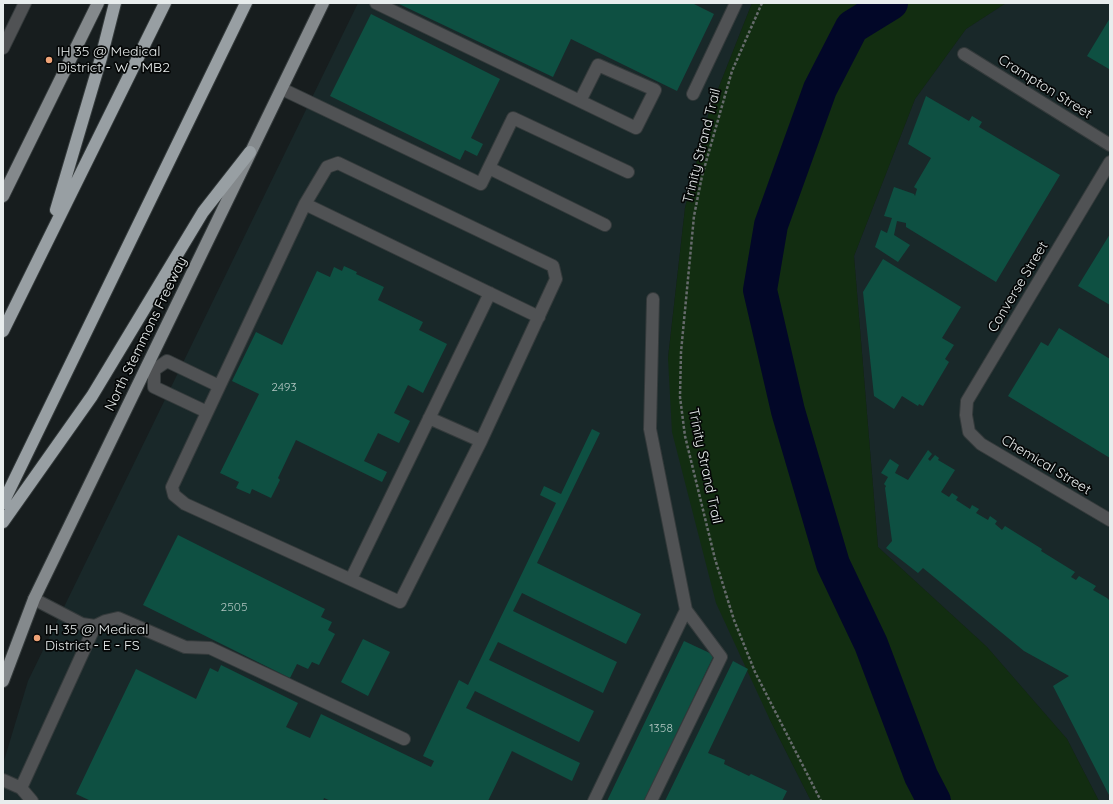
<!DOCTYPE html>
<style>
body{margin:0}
#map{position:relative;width:1113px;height:804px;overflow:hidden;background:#171d1e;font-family:Quicksand,sans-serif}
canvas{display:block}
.frame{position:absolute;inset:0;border:4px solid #e8eded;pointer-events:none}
</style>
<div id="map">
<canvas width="1113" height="804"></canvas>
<div class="frame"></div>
</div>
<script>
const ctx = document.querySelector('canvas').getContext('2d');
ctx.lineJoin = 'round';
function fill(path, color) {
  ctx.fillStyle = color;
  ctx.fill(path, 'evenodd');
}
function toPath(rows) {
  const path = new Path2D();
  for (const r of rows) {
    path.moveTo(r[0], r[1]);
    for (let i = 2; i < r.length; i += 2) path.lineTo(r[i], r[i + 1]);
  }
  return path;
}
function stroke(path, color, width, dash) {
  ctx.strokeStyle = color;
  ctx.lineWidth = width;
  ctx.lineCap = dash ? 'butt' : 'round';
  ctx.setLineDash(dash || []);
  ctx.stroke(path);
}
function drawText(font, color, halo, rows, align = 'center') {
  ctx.font = font + ' Quicksand,sans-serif';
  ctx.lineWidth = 3.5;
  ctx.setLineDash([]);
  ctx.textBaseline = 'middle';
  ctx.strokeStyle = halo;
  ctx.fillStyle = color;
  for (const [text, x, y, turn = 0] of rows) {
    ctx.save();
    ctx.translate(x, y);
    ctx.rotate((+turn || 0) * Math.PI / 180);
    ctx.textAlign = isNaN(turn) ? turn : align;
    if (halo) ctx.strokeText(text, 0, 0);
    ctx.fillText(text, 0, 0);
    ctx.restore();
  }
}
fill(toPath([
 [358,3,752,3,709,112,685,208,668,358,770,720,811,801,3,801,3,764,28,681],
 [1006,3,1110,3,1110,801,1099,801,1067,739,987,647,878,547,854,256,915,99,966,29]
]), '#192829');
fill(toPath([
 [752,3,1006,3,966,29,915,99,854,256,878,547,987,647,1067,739,1099,801,811,801,770,720,716,603,672,432,668,358,685,208,709,112]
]), '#122d11');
stroke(toPath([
 [891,3,852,27,820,89,771,225,760,290,788,411,833,564,871,644,921,776,934,801]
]), '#020728', 34);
fill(toPath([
 [397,3,692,3,714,14,677,91,571,39,553,77],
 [371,14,500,79,471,138,483,144,477,156,465,150,460,160,330,96],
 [1110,18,1110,68,1109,69,1087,56],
 [926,96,969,121,972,116,982,122,979,127,1060,175,996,282,906,227,906,223,897,221,894,235,910,245,898,262,875,247,881,230,887,233,892,218,884,216,894,187,914,194,915,196,917,189,914,187,931,158,908,144],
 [1110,234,1110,305,1078,286],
 [883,259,961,307,942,338,954,345,945,359,949,362,923,406,919,404,918,406,902,396,894,409,874,396,863,292],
 [344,266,357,272,356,274,384,287,378,300,423,322,419,330,447,344,423,393,408,385,394,413,410,421,399,443,378,433,364,461,387,472,382,482,296,440,278,478,280,480,271,498,252,489,250,494,236,488,239,482,220,473,259,394,232,381,256,332,282,345,317,271,330,277,334,267,342,271],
 [1059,328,1110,359,1110,458,1008,396,1041,342,1048,346],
 [592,429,600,433,537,563,641,614,626,644,522,593,513,611,617,662,603,693,498,642,489,660,594,711,579,742,475,691,466,708,580,763,572,781,512,751,488,801,331,801,324,798,323,801,91,801,76,794,136,669,196,699,210,668,218,672,221,665,298,703,286,727,310,738,321,714,431,767,434,761,423,756,459,680,468,685,556,503,540,495,544,486,561,494],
 [928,450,932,454,928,459,930,461,935,455,939,458,938,460,955,470,941,492,949,497,952,493,958,497,956,500,970,509,972,505,979,509,976,513,988,520,990,516,997,521,995,524,1002,530,1005,526,1042,549,1041,551,1075,572,1071,577,1076,580,1079,576,1096,586,1093,590,1107,598,1110,601,1110,797,1053,686,1069,676,1024,651,923,568,918,573,886,548,892,541,885,488,886,486,884,484,888,477,881,473,890,459,899,465,895,473,908,480],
 [178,535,325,609,321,617,332,622,328,630,335,634,319,665,312,662,308,669,297,664,290,678,143,605],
 [363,639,390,652,368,696,341,682],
 [684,641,714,655,644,801,607,801],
 [733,661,748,669,708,753,725,760,724,764,749,776,751,774,787,791,782,801,665,801]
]), '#0e5042');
const minor = toPath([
 [376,3,636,128,655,90,598,65,580,101],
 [3,48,25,3],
 [964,54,1110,145],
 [282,89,481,184,513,118,628,172],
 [693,94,736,3],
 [1110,162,967,401,966,415,969,432,981,444,1110,520],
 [338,163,553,266,556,279,481,441,400,602,185,504,174,495,172,487,305,204,327,167,338,163],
 [489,168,605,225],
 [305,204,539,317],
 [154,370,154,387,207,412],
 [154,370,167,361,219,386],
 [429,418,481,441],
 [351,579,490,293],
 [34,599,82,624,95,626],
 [3,780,21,788,95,626,105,621,118,618,185,647,210,648,404,739],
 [21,788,32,801],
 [594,801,686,610,650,429,653,299],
 [651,801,721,657,686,610]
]);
const major = toPath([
 [3,196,98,3],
 [3,681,34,599,323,3]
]);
const highway = toPath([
 [56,210,101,58,115,3],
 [3,331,165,3],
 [3,503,246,3],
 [3,522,92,396,203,212,250,152]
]);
stroke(minor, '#343a3b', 14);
stroke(major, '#343a3b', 14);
stroke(highway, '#343a3b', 14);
stroke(toPath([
 [762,3,732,71,702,176,694,216,681,352,680,397,685,436,715,559,734,620,755,672,821,801]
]), '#666b6c', 2.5, [3, 2]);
stroke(minor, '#505254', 12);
stroke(major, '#84898c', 12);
stroke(highway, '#989fa3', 12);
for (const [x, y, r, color] of [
 [49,60,4,"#efa377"],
 [37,638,4,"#efa377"]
]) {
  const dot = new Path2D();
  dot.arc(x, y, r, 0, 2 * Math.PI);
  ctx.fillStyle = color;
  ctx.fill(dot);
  stroke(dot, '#050707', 1.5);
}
drawText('12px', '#b2c6c2', null, [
 ["2493",284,387],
 ["2505",234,607],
 ["1358",661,728]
]);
drawText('14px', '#e8eded', '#050707', [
 ["IH 35 @ Medical",57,52],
 ["District - W - MB2",57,68],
 ["IH 35 @ Medical",45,630],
 ["District - E - FS",45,646]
], 'left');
drawText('14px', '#e8eded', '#050707', [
 ["Crampton Street",1045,87,32],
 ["Trinity Strand Trail",702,146,-76],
 ["Converse Street",1018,287,-59],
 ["North Stemmons Freeway",146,334,-64],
 ["Chemical Street",1046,465,31],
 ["Trinity Strand Trail",705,466,78]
]);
</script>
